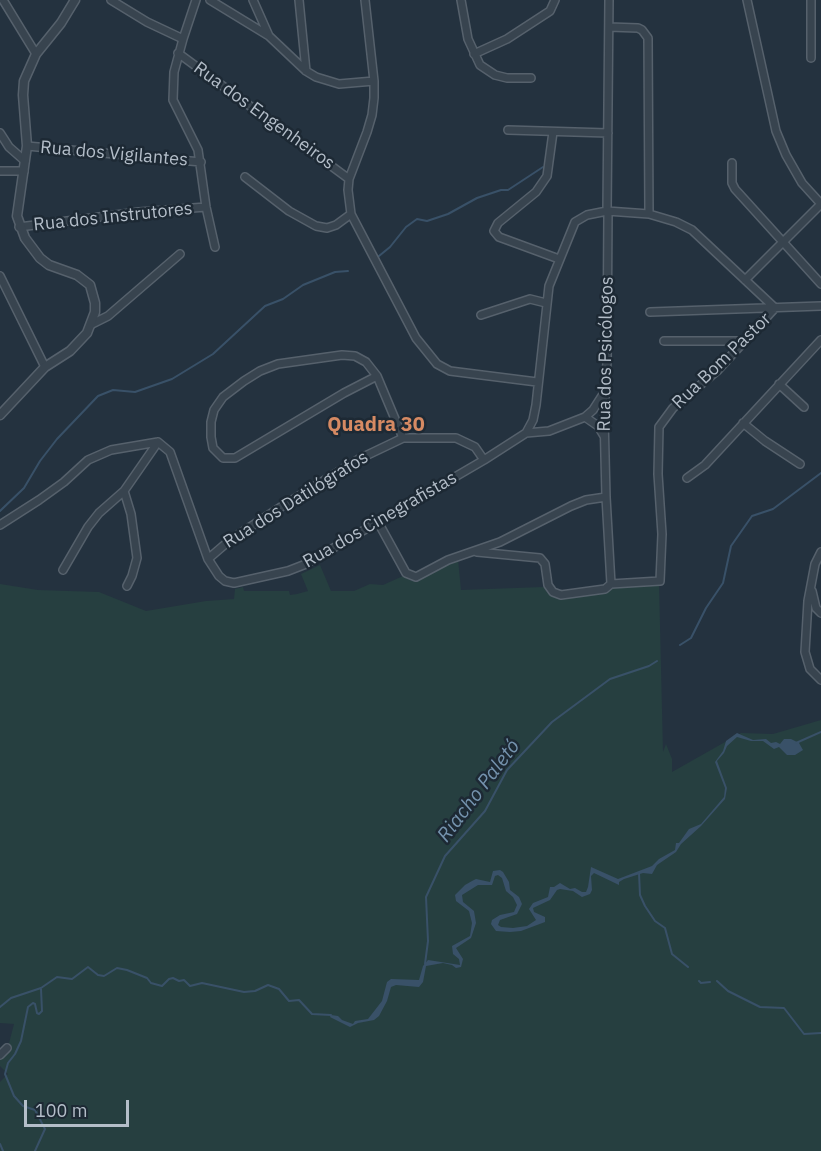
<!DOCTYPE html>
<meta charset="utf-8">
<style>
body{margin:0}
#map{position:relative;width:821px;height:1151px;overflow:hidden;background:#24323f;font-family:"IBM Plex Sans",sans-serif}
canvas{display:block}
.scale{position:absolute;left:24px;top:1100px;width:105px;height:27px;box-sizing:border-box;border:3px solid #b4bec9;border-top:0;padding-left:8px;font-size:18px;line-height:21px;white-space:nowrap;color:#b4bec9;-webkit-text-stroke:4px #1d2934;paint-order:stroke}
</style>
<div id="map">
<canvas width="821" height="1151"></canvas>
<div class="scale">100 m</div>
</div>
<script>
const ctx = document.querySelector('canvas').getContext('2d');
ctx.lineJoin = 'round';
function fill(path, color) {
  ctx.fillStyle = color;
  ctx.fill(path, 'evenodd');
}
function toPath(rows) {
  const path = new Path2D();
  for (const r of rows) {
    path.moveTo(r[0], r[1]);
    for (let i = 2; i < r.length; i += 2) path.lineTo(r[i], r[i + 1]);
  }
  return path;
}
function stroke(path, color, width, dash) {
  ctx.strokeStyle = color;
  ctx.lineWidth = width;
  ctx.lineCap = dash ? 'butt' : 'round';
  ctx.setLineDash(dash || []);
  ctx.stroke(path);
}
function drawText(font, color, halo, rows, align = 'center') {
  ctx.font = font + ' "IBM Plex Sans",sans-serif';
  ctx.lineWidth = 5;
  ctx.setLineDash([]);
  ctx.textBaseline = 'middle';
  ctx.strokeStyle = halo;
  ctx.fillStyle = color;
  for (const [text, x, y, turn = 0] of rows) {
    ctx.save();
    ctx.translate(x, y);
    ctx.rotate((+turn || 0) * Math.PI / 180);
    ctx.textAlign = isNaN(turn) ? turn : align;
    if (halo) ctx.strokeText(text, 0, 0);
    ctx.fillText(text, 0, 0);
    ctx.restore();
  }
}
fill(toPath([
 [458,559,461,590,543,587,550,594,614,585,659,583,663,752,666,744,672,759,672,772,741,733,773,734,821,720,821,1151,0,1151,0,1082,8,1074,0,1066,0,1059,7,1051,14,1024,0,1023,0,584,38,590,99,592,146,611,206,601,234,599,235,589,243,587,244,591,289,591,290,595,297,594,308,591,301,574,320,565,331,591,354,591,370,584,383,585,403,576,412,581,416,580]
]), '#263f40');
fill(toPath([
 [737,733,753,740,766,739,771,743,776,742,780,744,784,739,791,739,799,743,803,750,795,755,787,755,779,747,774,749,763,741,751,741,737,737,727,746,724,753,717,761,727,788,725,799,701,826,681,844,676,852,657,865,652,874,643,873,624,879,619,882,619,885,594,873,591,876,592,890,590,894,582,897,573,891,560,889,557,890,550,900,533,908,534,912,545,917,545,922,521,931,510,932,496,931,491,924,492,920,500,915,514,912,517,905,513,897,506,891,502,878,498,875,495,876,492,885,478,885,462,895,463,902,474,911,476,923,471,938,456,948,463,959,461,967,456,968,452,965,443,963,426,966,423,982,419,987,396,985,391,987,387,1001,379,1016,374,1020,358,1023,350,1027,330,1017,331,1015,338,1016,342,1020,353,1024,355,1021,368,1019,382,1001,387,982,391,979,419,980,423,966,428,960,460,965,459,959,453,954,452,946,470,936,472,923,469,911,456,901,455,895,465,885,472,881,476,879,490,882,493,871,500,870,503,872,509,882,510,890,519,897,522,904,517,914,500,920,498,925,501,927,513,928,527,926,536,920,529,909,533,903,548,897,550,887,554,887,560,883,570,889,575,888,582,892,586,892,588,887,591,867,618,879,652,866,659,859,675,850,676,843,679,843,689,829,701,824,724,797,725,788,715,762,723,751,726,741]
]), '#395168');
stroke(toPath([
 [379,256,390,247,406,227,417,219,427,221,448,214,477,198,501,190,508,190,543,167],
 [0,511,24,488,40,461,57,439,98,396,113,390,135,392,172,379,213,354,265,306,283,299,303,285,335,272,348,271],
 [680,645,691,638,706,608,723,583,731,546,752,516,773,509,821,473],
 [796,743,821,732],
 [639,873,640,895,645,906,655,921,665,928,672,954,688,967],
 [425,964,428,941,426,897,445,856,485,811,507,770,552,722,610,679,649,666,657,661],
 [699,981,701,983,710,982],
 [717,981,728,991,760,1007,784,1008,804,1034,821,1033],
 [0,1007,11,998,41,988,57,977,72,979,88,967,98,975,104,976,117,968,127,970,147,978,151,983,162,986,169,979,173,978,179,981,184,980,190,986,202,983,244,992,255,991,268,985,279,989,289,1001,299,1000,312,1014,331,1015],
 [0,1144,3,1151],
 [35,1151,45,1129,35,1110,23,1106,14,1096,5,1074,8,1063,15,1054,21,1041,28,1007,33,1003,35,1004,37,1013,39,1014,42,1011,41,989]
]), '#395168', 2);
const minor = toPath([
 [3,0,36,54],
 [111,0,147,22,183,39],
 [196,0,183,39,174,72,173,100,198,150,206,207,215,247],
 [210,0,269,36],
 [253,0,269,36,306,71,316,77,339,84,374,81],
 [299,0,306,71],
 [365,0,374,81,374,98,372,115,367,132,349,179,348,190,351,214,416,338,437,364,450,371,537,382],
 [461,0,468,39,480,65,495,75,507,78,531,78],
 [747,0,776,131,786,155,802,183,821,204],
 [609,27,638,28,642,30,648,38,649,214],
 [178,53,349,179],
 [474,54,507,39,550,11,555,0],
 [811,58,811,0],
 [508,130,608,133],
 [553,132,547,176,536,192,498,223,494,231,499,237,559,259],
 [0,133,9,147,25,161],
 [27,146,201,162],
 [732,163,732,183,735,189,821,284],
 [0,171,24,171],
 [245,177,289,211,316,226,327,228,336,225,351,214],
 [607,211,609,0],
 [19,227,139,212,206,207],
 [0,276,45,367],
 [745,280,821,204],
 [650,312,821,306],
 [481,315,530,299,546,303],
 [92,324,108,316,180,254],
 [664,341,745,341],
 [377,376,344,393,235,458,223,458,213,448,211,437,211,422,214,410,223,397,244,381,260,371,278,364,342,355,355,356,366,362,377,376,403,438],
 [779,384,804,407],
 [585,417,593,410,602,396],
 [743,423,765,441,800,464],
 [526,433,549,431,585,417,598,426,604,436],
 [687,478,705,465,821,340],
 [124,491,131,514,137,558,132,576,127,586],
 [378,522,406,573,416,577,448,560,500,542,571,506,586,500,606,497,604,415,607,362,608,212],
 [0,525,39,500,64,482,88,460,111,450,158,442,170,452,208,559,219,576,225,581,234,583,288,571,306,564,484,460,526,433,533,420,536,405,549,286,575,222,587,215,607,211,649,214,676,222,692,230,775,308],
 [477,552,540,558,545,564,548,585,553,592,561,595,605,589,611,584,606,497],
 [821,552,815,564,808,601,805,652,810,669,821,680],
 [208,559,230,540,281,507,359,459,403,438,456,438,475,447,484,460],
 [63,570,88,527,99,513,124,491,158,442],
 [611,584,660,581,662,534,658,474,659,427,673,408,717,371,775,308],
 [812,591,816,608,821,613],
 [0,1055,7,1048]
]);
const tertiary = toPath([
 [0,415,45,367,70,351,87,333,95,312,95,303,90,285,77,275,49,265,40,258,25,238,17,216,27,146,23,95,24,81,36,54,61,23,75,0]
]);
stroke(minor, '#56616c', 10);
stroke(tertiary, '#56616c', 11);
stroke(minor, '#38444f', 7);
stroke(tertiary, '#38444f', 8);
drawText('18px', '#b4bec9', '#1d2934', [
 ["Rua dos Engenheiros",264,116,36],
 ["Rua dos Vigilantes",114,154,5],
 ["Rua dos Instrutores",113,217,-6],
 ["Rua dos Psicólogos",606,354,-89],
 ["Rua Bom Pastor",722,361,-44],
 ["Rua dos Datilógrafos",296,500,-32],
 ["Rua dos Cinegrafistas",380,520,-30]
]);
drawText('bold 20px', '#d68a63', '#1d2934', [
 ["Quadra 30",376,425]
]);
drawText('italic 20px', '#7492ad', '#1d2934', [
 ["Riacho Paletó",479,791,-53]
]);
</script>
